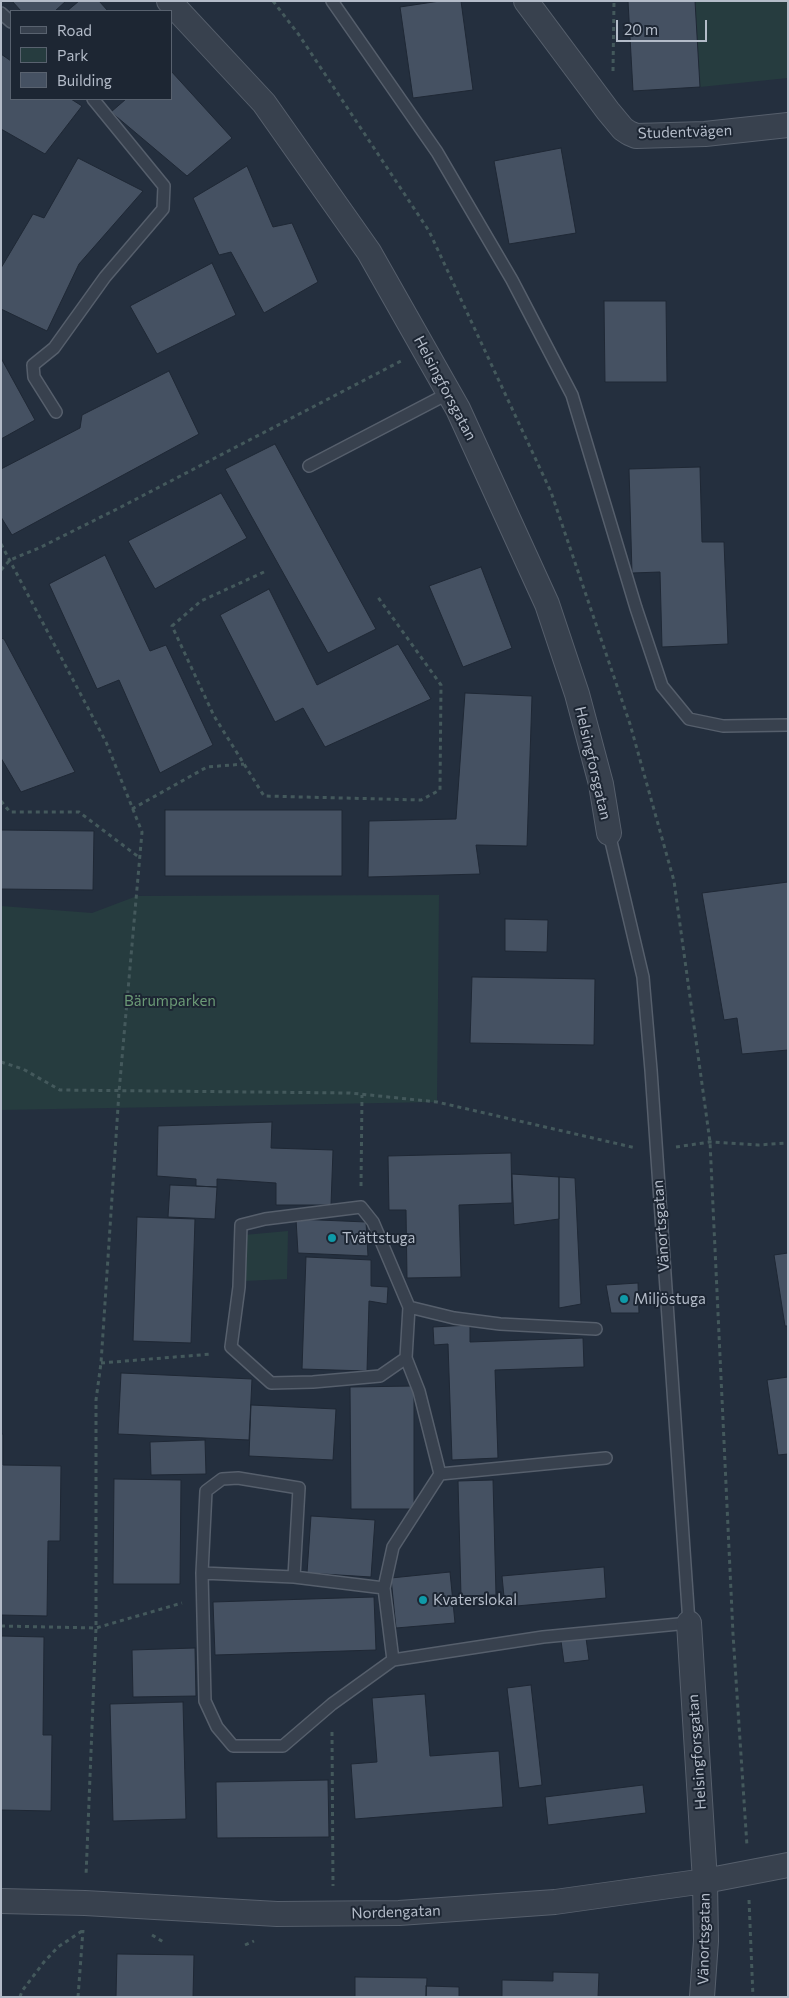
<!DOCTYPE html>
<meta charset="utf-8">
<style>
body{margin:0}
#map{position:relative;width:789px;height:1998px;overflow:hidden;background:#242f3e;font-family:Commissioner,sans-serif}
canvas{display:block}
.frame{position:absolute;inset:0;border:2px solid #b4bcc9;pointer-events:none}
.legend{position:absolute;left:10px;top:10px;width:162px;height:90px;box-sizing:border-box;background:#1d2633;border:1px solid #59626f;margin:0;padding:6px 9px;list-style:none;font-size:15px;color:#b4bcc9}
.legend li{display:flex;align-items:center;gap:10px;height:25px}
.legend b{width:25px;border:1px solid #59626f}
.scale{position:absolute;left:616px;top:20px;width:91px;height:22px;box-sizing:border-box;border:2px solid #b4bcc9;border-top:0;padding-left:6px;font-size:15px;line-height:18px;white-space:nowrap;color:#b4bcc9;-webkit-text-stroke:4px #1d2633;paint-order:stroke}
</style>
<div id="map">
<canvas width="789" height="1998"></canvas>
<div class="frame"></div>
<ul class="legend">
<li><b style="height:6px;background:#38414e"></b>Road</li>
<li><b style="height:14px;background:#263c3f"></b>Park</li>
<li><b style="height:14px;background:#455162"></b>Building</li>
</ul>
<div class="scale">20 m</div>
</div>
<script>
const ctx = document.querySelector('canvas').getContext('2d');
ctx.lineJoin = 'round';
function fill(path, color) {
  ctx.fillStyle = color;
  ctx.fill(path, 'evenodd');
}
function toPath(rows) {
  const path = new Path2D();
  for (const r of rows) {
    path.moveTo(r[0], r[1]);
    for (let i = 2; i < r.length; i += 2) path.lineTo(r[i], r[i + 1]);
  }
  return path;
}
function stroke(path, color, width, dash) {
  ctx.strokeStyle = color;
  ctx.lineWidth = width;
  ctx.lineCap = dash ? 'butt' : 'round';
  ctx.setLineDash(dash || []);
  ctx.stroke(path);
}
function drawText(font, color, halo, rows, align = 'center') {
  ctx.font = font + ' Commissioner,sans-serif';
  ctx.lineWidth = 4;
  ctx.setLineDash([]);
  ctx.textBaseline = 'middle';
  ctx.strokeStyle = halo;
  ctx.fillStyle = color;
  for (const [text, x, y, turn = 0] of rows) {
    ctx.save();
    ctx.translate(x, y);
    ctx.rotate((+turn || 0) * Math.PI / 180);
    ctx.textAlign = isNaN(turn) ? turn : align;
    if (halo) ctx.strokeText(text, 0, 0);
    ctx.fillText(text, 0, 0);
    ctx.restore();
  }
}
fill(toPath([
 [695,1,788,1,788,78,700,87],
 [439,895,437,1102,1,1110,1,906,92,913,137,896],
 [288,1231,287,1279,244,1281,244,1235]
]), '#263c3f');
const building = toPath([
 [12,1,66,1,55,11,21,11,12,1],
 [79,1,99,1,108,11,67,11,79,1],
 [440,1,461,1,473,90,413,98,400,7,440,1],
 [628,1,695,1,700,87,633,91,628,1],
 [1,54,11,61,11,99,71,99,82,106,45,154,1,129,1,54],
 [171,71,232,138,187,176,111,112,126,99,171,99,171,71],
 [561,148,576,233,509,244,494,161,561,148],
 [78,158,143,191,79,264,47,331,1,309,1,268,33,214,44,218,78,158],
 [247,166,273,227,292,223,318,282,264,313,231,252,219,255,193,198,247,166],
 [212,263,236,315,157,354,130,306,212,263],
 [604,301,666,301,667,382,605,382,604,301],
 [1,358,35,420,1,439,1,358],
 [169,371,199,434,12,535,1,517,1,469,80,428,82,415,169,371],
 [275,444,376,629,328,653,225,469,275,444],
 [700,467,702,542,724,542,728,644,662,647,660,572,632,573,629,469,700,467],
 [221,493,247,538,155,589,128,541,221,493],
 [105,555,150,651,166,645,213,745,160,773,119,680,97,689,49,584,105,555],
 [481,567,512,648,463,667,429,586,481,567],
 [269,589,317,685,398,644,431,699,325,747,303,708,275,722,220,615,269,589],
 [1,638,4,639,75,772,21,792,1,758,1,638],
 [465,693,532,696,527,846,476,845,480,874,368,877,369,821,456,819,465,693],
 [165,810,342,810,342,876,165,876,165,810],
 [1,830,94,831,93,890,1,889,1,830],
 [788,882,788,1050,742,1054,737,1018,724,1020,702,893,788,882],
 [505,919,548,920,547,952,505,951,505,919],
 [472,977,595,979,594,1045,470,1043,472,977],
 [272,1122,271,1148,333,1150,331,1205,276,1205,276,1183,217,1179,217,1187,196,1186,196,1179,157,1176,158,1126,272,1122],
 [511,1153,512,1203,459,1205,461,1277,407,1278,406,1210,389,1210,388,1156,511,1153],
 [512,1174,559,1177,559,1219,514,1225,512,1174],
 [559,1177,575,1178,581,1304,559,1308,559,1177],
 [170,1185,217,1187,215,1219,168,1217,170,1185],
 [137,1217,195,1219,191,1343,133,1341,137,1217],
 [296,1219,366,1222,368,1256,298,1253,296,1219],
 [788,1253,788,1326,785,1326,774,1255,788,1253],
 [306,1257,371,1260,371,1286,388,1287,387,1304,369,1301,367,1371,302,1369,306,1257],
 [638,1283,639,1313,611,1313,606,1285,638,1283],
 [470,1325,470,1342,583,1338,584,1367,495,1370,498,1458,452,1460,448,1344,434,1345,433,1327,470,1325],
 [121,1373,252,1379,249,1440,118,1434,121,1373],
 [788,1377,788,1454,778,1455,767,1380,788,1377],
 [414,1386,414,1509,351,1509,350,1387,414,1386],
 [251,1405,336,1409,333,1460,249,1456,251,1405],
 [1,1434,3,1434,3,1465,61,1466,60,1541,48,1541,47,1616,1,1615,1,1434],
 [205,1440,206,1474,151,1475,150,1442,205,1440],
 [114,1479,181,1480,180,1584,113,1584,114,1479],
 [493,1480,496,1595,461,1596,458,1481,493,1480],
 [311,1516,375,1520,371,1577,307,1573,311,1516],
 [604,1567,606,1598,505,1607,502,1576,604,1567],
 [450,1572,455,1623,396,1628,391,1578,450,1572],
 [374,1597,376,1650,215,1655,213,1602,374,1597],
 [1,1636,44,1637,43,1735,52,1735,51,1811,1,1810,1,1636],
 [586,1638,589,1660,564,1663,561,1641,586,1638],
 [195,1648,196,1696,133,1697,132,1650,195,1648],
 [531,1685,542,1785,519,1788,507,1688,531,1685],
 [425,1694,430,1756,499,1751,503,1807,355,1819,351,1764,377,1762,372,1698,425,1694],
 [183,1702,186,1819,113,1821,110,1704,183,1702],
 [328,1780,329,1837,217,1838,216,1782,328,1780],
 [643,1785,646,1813,548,1825,545,1797,643,1785],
 [117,1954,194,1955,193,1997,116,1997,117,1954],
 [553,1972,599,1973,598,1997,502,1997,502,1980,553,1981,553,1972],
 [355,1977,427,1978,426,1997,355,1997,355,1977],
 [426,1986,459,1987,459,1997,426,1997,426,1986]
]);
fill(building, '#455162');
stroke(building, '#1f2835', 1);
const lane = toPath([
 [332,1,437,152,512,280,572,395,636,608,662,686,689,719,723,726,788,725],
 [1,13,11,22],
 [56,412,34,377,33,365,54,348,105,277,163,209,164,186,93,99],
 [309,466,449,393],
 [361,1207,373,1222,409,1307,406,1358,380,1376,313,1382,271,1383,231,1347,239,1287,241,1225,265,1219,361,1207],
 [409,1307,454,1318,500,1324,596,1329],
 [406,1358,419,1391,440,1474,606,1458],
 [202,1573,294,1577,299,1488,238,1478,222,1479,206,1491,202,1573,205,1701,217,1727,233,1746,283,1746,332,1704,393,1660,543,1637,689,1623,651,1070,643,977,609,833],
 [294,1577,384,1588,393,1660],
 [384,1588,393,1547,440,1474]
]);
const street = toPath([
 [169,1,264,103,369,252,458,409,547,604,577,694,601,784,609,833],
 [526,1,608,111,623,129,629,133,636,136,705,134,788,125],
 [689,1623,705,1881,706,1941,702,1997],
 [1,1901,85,1903,277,1914,399,1913,555,1902,705,1881,788,1865]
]);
stroke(lane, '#565f6c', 14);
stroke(street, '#565f6c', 26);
stroke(toPath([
 [273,1,299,35,429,231,551,492,630,724,674,881,710,1142,733,1634,747,1846],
 [613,71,614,1],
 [1,544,106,742,142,832,119,1092,101,1363,96,1400,96,1628,86,1876],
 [1,570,10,560,39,548,119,508,401,361],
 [264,572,201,601,172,626,214,716,264,796,421,800,440,790,441,685,377,596],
 [1,801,10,812,79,812,140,858],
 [132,809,207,767,244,764],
 [1,1062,23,1069,60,1090,350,1093,437,1102,636,1148],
 [676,1147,710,1142,758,1145,788,1143],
 [361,1186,362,1095],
 [101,1363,212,1354],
 [1,1626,96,1628,182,1603],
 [332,1732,333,1886],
 [749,1900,753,1997],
 [152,1935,165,1943],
 [245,1945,254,1941],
 [20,1997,22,1991,44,1962,58,1947,82,1931],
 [78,1997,83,1930]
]), '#44595c', 3, [4, 4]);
stroke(lane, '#38414e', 11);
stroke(street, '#38414e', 24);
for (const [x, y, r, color] of [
 [332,1238,5,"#0f9aa8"],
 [624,1299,5,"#0f9aa8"],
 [423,1600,5,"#0f9aa8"]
]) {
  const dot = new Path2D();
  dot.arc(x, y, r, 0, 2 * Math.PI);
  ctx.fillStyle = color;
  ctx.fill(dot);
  stroke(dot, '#1d2633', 2);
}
drawText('15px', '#b4bcc9', '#1d2633', [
 ["Studentvägen",685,132,-2],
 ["Helsingforsgatan",445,388,62],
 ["Helsingforsgatan",593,763,77],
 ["Vänortsgatan",661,1226,-94],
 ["Helsingforsgatan",697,1752,-94],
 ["Nordengatan",396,1912,-2],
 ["Vänortsgatan",704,1939,-89]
]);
drawText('15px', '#6b9a76', '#1d2633', [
 ["Bärumparken",170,1001]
]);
drawText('15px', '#b4bcc9', '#1d2633', [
 ["Tvättstuga",342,1238],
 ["Miljöstuga",634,1299],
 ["Kvaterslokal",433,1600]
], 'left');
</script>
